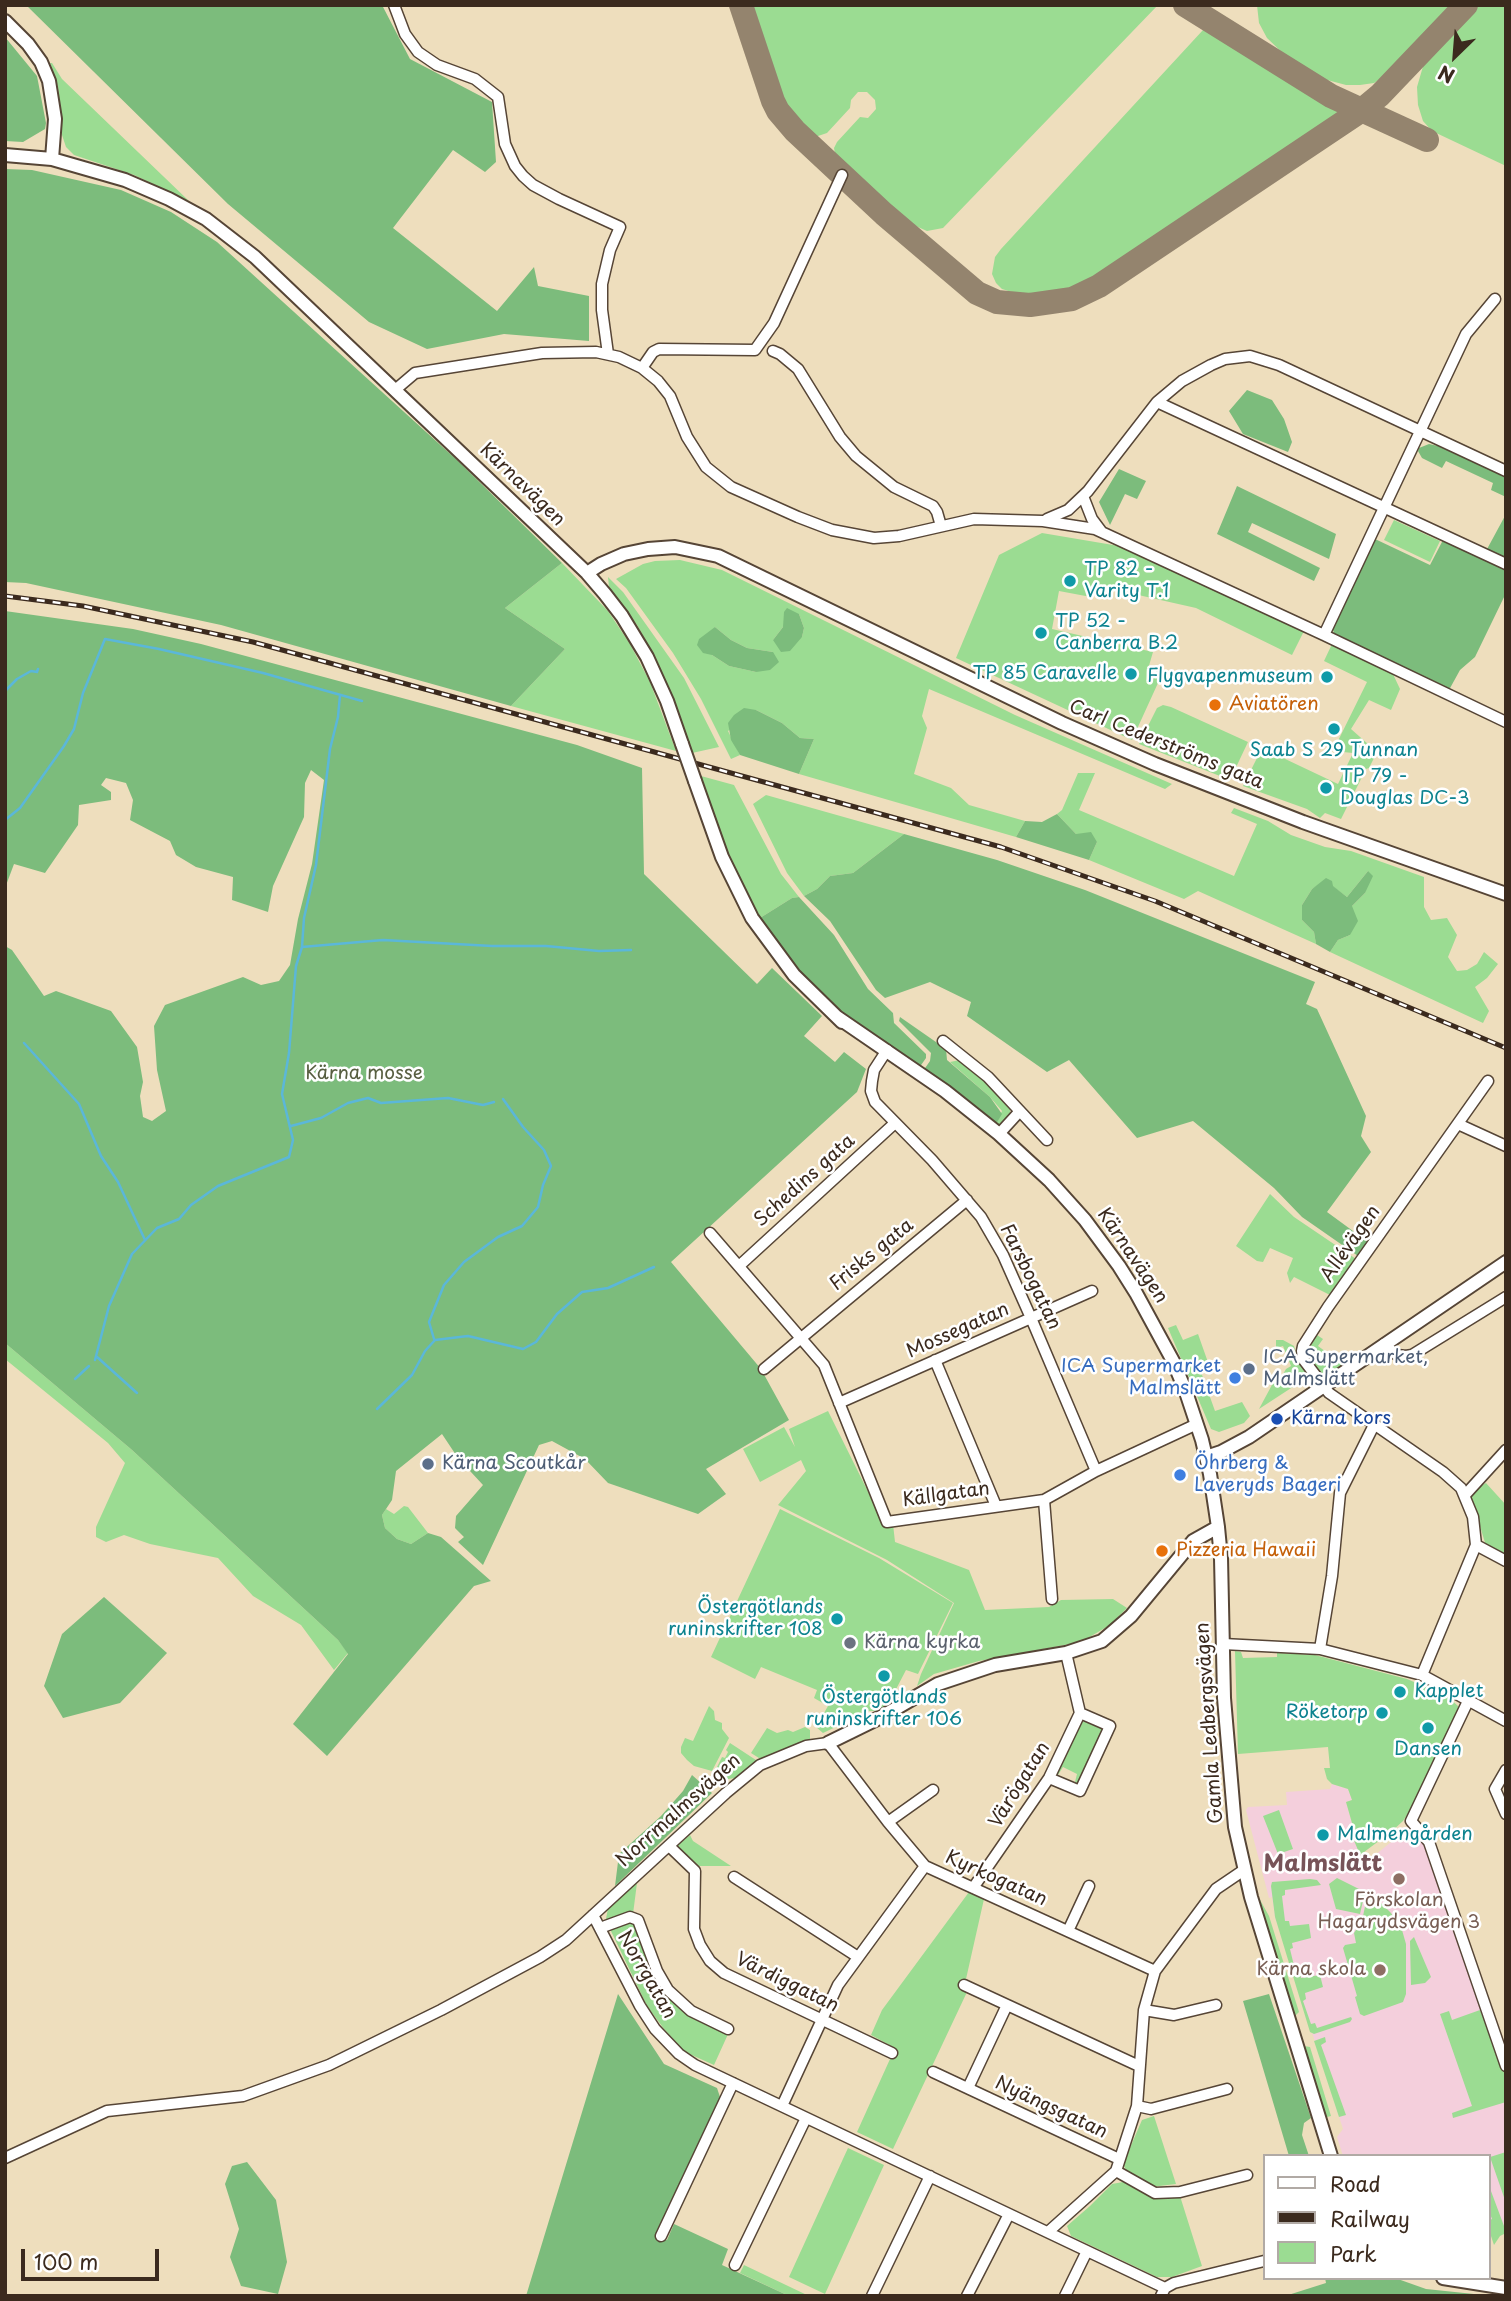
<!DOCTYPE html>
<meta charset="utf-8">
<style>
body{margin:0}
#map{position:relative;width:1511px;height:2301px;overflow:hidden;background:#eedebd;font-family:"Playpen Sans",sans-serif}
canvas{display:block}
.frame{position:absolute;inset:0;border:7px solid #3b2a1e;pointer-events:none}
.legend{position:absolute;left:1263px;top:2154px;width:228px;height:126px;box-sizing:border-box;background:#fff;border:2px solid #b1aaa5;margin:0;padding:9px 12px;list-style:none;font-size:21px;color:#3b2a1e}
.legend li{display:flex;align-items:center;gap:14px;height:35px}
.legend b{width:35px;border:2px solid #b1aaa5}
.north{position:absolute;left:1420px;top:21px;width:70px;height:70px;-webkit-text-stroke:5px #fff;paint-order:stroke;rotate:205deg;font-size:19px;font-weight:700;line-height:28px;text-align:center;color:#3b2a1e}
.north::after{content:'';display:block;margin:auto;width:24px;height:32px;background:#3b2a1e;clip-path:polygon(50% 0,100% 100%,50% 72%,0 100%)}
.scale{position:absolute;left:21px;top:2249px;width:138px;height:32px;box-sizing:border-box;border:4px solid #3b2a1e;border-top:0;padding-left:9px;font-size:21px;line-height:24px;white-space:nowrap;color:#3b2a1e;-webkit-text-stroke:5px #fff;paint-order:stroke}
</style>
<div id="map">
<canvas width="1511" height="2301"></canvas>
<div class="frame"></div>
<ul class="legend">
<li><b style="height:9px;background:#fff"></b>Road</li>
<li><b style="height:9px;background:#3b2a1e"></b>Railway</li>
<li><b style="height:19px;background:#9bdc92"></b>Park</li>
</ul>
<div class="north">N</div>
<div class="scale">100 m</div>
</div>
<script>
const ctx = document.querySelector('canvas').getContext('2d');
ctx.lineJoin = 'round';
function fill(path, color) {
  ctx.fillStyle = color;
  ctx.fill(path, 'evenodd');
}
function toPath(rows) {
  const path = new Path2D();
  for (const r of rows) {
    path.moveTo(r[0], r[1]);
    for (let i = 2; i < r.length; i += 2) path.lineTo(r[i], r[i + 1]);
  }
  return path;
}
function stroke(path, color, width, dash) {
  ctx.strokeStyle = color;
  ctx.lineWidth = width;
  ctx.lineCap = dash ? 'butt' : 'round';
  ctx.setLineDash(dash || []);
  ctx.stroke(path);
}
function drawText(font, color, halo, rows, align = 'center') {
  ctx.font = font + ' "Playpen Sans",sans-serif';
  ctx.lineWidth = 5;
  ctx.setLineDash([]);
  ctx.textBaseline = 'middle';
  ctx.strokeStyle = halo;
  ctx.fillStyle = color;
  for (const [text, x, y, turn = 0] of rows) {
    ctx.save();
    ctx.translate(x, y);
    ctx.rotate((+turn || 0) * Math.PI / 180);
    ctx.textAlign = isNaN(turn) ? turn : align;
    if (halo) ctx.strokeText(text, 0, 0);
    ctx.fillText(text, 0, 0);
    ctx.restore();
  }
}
fill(toPath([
 [1332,1784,1348,1789,1352,1800,1346,1802,1364,1864,1406,1830,1427,1846,1506,2076,1506,2233,1488,2227,1488,2156,1343,2156,1337,2137,1343,2129,1275,1917,1272,1897,1269,1898,1246,1810,1248,1807,1287,1805,1286,1792,1330,1789]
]), '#f4cfdc');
fill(toPath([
 [751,5,1158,5,943,228,927,231,911,224,835,154,834,148,837,142,860,117,868,118,876,109,875,100,867,92,858,92,851,100,850,108,827,133,815,137,791,114,783,101],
 [1257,5,1452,5,1388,74,1374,83,1360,85,1346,85,1316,77,1292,62,1267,38,1259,23],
 [1476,5,1506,5,1506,166,1432,131,1423,121,1418,105,1417,87,1424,63],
 [1203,30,1208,30,1333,105,1338,109,1337,116,1097,277,1068,289,1044,294,1025,296,1002,289,996,283,992,274,995,257,1001,249],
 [50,63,52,63,62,79,189,201,134,175,74,155,66,147,62,135,58,87],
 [1394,520,1440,541,1430,562,1384,540],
 [1042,533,1119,546,1304,631,1292,655,1196,608,1094,585,1091,597,1059,591,1052,629,1153,652,1148,669,1163,672,1132,740,956,658,999,555],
 [680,560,722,570,1015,715,1172,784,1165,789,929,689,922,716,927,728,914,774,951,788,969,805,1025,821,1016,837,799,774,814,739,800,738,782,723,756,710,728,731,740,755,731,759,701,699,673,653,626,588,616,579,643,564,655,561],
 [799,614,804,628,802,637,773,640,783,627],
 [715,627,731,640,747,648,773,652,756,672,729,666,712,655],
 [562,563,608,611,630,644,650,682,676,751,511,706,565,649,505,608],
 [608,577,623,592,684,678,719,747,692,753,669,688,656,659,637,625,609,587],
 [1332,644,1392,672,1400,689,1391,710,1369,700,1351,729,1377,752,1369,768,1366,769,1341,819,1325,813,1320,818,1307,809,1243,786,1262,748,1338,784,1353,753,1333,751,1367,682,1324,661],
 [1163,705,1171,707,1248,742,1230,780,1139,744,1157,708],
 [1078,773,1095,773,1079,810,1234,876,1257,824,1231,813,1234,808,1268,821,1291,835,1325,847,1351,851,1424,877,1424,907,1431,920,1447,918,1457,935,1448,957,1457,971,1467,970,1477,964,1484,952,1498,964,1487,978,1475,987,1489,1011,1483,1023,1330,952,1338,940,1350,935,1352,906,1365,893,1368,871,1347,897,1332,886,1323,882,1312,889,1302,905,1302,920,1314,932,1316,944,1198,891,1184,899,1089,860,1097,842,1076,834,1057,814,1062,810],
 [701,776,734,785,781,874,799,897,792,898,760,918,728,853],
 [766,795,904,834,853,873,830,876,817,889,804,896,787,873,753,804],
 [960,1060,984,1080,1010,1107,1010,1115,1000,1128,996,1124,1002,1111,990,1097,950,1062],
 [1270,1194,1294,1217,1356,1259,1330,1295,1294,1277,1290,1283,1287,1273,1293,1258,1270,1248,1263,1262,1257,1261,1236,1246],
 [1176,1325,1183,1340,1198,1334,1210,1368,1201,1372,1215,1411,1242,1402,1250,1416,1244,1423,1219,1432,1211,1429,1168,1328],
 [1317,1335,1323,1339,1318,1346,1344,1365,1330,1377,1320,1374,1308,1356,1309,1348],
 [1276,1340,1283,1340,1294,1346,1298,1361,1308,1377,1259,1409,1273,1383,1279,1381,1286,1369,1291,1366,1283,1346,1276,1348],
 [5,1343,132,1450,338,1640,348,1653,334,1670,301,1625,253,1596,218,1558,150,1544,124,1535,106,1542,96,1537,96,1527,125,1463,108,1443,5,1359],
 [828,1411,884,1524,893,1524,895,1542,969,1570,985,1610,1049,1607,1061,1600,1113,1599,1127,1608,1110,1625,1081,1642,979,1661,934,1674,917,1686,921,1674,954,1603,887,1560,778,1505,806,1471,801,1460,760,1482,743,1449,784,1427,795,1447,789,1429],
 [1486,1483,1506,1505,1506,1556,1486,1546,1470,1493],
 [404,1506,408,1507,428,1533,411,1544,397,1539,385,1528,382,1515,386,1509,394,1514],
 [780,1509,879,1558,953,1603,918,1674,906,1670,892,1697,881,1711,869,1711,823,1733,816,1727,828,1706,814,1698,817,1690,761,1667,755,1679,711,1657],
 [1235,1651,1241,1652,1243,1658,1277,1657,1277,1653,1315,1655,1407,1679,1447,1696,1458,1706,1460,1715,1413,1806,1403,1821,1391,1832,1360,1855,1353,1838,1354,1830,1346,1802,1352,1800,1348,1789,1332,1784,1327,1779,1324,1768,1330,1768,1328,1747,1238,1754],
 [709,1706,714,1711,715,1720,722,1723,722,1729,729,1738,712,1771,694,1766,687,1760,681,1753,681,1747,685,1738,693,1741],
 [1080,1720,1103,1729,1078,1783,1075,1782,1077,1774,1063,1767,1058,1775,1055,1774],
 [805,1727,810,1730,810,1739,762,1760,751,1753,767,1728,777,1733,788,1730,793,1732],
 [730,1743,759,1762,735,1778,722,1780,717,1777,714,1773,722,1757,725,1758,728,1752,726,1750],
 [1279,1810,1293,1849,1278,1854,1263,1816],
 [690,1835,693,1841,731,1866,699,1866,677,1846],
 [1337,1878,1365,1892,1360,1914,1336,1909,1329,1884],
 [1310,1879,1317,1880,1321,1885,1285,1890,1285,1895,1282,1896,1285,1921,1289,1921,1290,1926,1309,1924,1311,1938,1292,1943,1293,1948,1290,1949,1296,1974,1300,1973,1301,1978,1320,1975,1323,1987,1305,1993,1306,1999,1303,2001,1311,2024,1315,2023,1317,2028,1351,2017,1352,2019,1350,2022,1314,2034,1310,2032,1275,1917,1271,1886,1272,1882],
 [637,1883,633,1914,611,1921,606,1919,608,1908],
 [969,1892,984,1899,966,1979,960,1982,962,1990,967,1992,893,2149,857,2132,895,2048,871,2035,882,2010],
 [1368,1892,1375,1897,1391,1913,1402,1930,1406,1944,1406,1994,1403,2002,1364,2016,1360,2014,1355,1997,1357,1996,1343,1948,1345,1945,1356,1943,1354,1933,1362,1921],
 [1259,1898,1269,1916,1299,2012,1295,2016,1287,1999,1257,1899],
 [629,1920,636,1922,665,1988,729,2032,714,2065,685,2052,664,2029,647,2006,610,1929],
 [1414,1937,1431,1977,1425,1983,1411,1985,1410,1941],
 [1480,2010,1506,2076,1506,2102,1453,2118,1452,2113,1472,2106,1440,2014,1449,2011,1452,2020],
 [1325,2037,1326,2042,1321,2045,1346,2115,1339,2117,1314,2041],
 [1304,2046,1310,2047,1331,2116,1323,2118],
 [1154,2116,1176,2184,1151,2187,1129,2176,1123,2164,1142,2120],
 [848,2148,884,2165,825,2294,789,2277],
 [1506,2152,1506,2203,1490,2157],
 [1123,2182,1141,2192,1155,2197,1180,2196,1202,2266,1172,2277,1157,2277,1071,2236,1067,2226,1090,2206,1112,2184],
 [1488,2183,1504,2226,1506,2225,1506,2233,1500,2236,1494,2245,1488,2227,1488,2221,1492,2219,1488,2208],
 [744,2265,809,2296,789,2296,740,2273]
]), '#9bdc92');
fill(toPath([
 [26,5,382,5,410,59,492,102,496,162,485,172,453,150,393,228,497,311,534,267,538,286,589,296,589,341,504,334,427,349,369,322,228,204],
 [5,37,37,76,46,123,45,129,23,142,5,141],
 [5,169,32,170,121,190,171,212,217,242,458,461,562,563,505,608,565,649,511,706,221,625,26,583,5,582],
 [1247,390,1272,400,1284,419,1292,442,1288,452,1243,434,1229,411],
 [1429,444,1438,446,1506,477,1506,497,1491,490,1493,483,1446,461,1442,468,1422,458,1418,451,1419,448],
 [1119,469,1146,481,1137,499,1125,494,1110,525,1099,502],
 [1237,486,1336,534,1329,559,1252,523,1248,532,1320,568,1314,581,1217,534],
 [1506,514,1506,560,1486,551],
 [1375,539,1430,565,1443,540,1506,569,1506,593,1475,657,1460,670,1449,690,1341,639,1334,633,1332,627],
 [787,608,799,614,804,628,802,637,790,651,781,652,773,640,783,627,784,612],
 [5,611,133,629,201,644,577,745,642,768,644,874,757,984,772,968,822,1016,804,1036,835,1062,844,1052,866,1069,857,1092,671,1262,761,1369,789,1420,706,1469,726,1494,698,1514,608,1483,585,1459,552,1441,539,1445,483,1565,458,1542,464,1537,455,1528,456,1516,483,1485,458,1458,442,1434,396,1471,392,1500,382,1515,385,1528,397,1539,411,1544,428,1533,441,1537,491,1581,474,1586,327,1756,293,1724,348,1654,338,1640,132,1450,5,1343,5,946,12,950,44,996,56,991,111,1011,137,1047,143,1082,140,1096,143,1117,152,1121,166,1111,157,1070,154,1026,165,1005,243,977,261,985,279,981,290,965,298,919,312,864,324,780,311,770,305,783,304,817,273,886,268,912,232,900,233,877,196,867,176,855,170,841,130,820,133,800,126,783,106,778,101,785,111,792,111,800,79,805,78,825,45,873,14,864,5,888],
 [715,627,731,640,747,648,773,652,779,662,770,670,756,672,729,666,712,655,703,653,697,645,699,639],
 [744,708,756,710,782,723,800,738,814,739,799,774,740,755,731,740,728,723,734,715],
 [1057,814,1076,834,1091,832,1097,842,1089,860,1016,837,1025,821,1042,822],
 [904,834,997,860,1085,890,1315,982,1306,1004,1317,1009,1366,1116,1361,1136,1371,1152,1327,1212,1368,1242,1358,1256,1302,1217,1274,1188,1193,1121,1137,1138,1069,1060,1047,1072,967,1016,971,1002,930,982,885,998,876,990,830,921,804,896,817,889,830,876,853,873],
 [1368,871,1373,876,1365,893,1352,906,1358,921,1350,935,1338,940,1330,952,1316,944,1314,932,1302,920,1302,905,1312,889,1326,878,1332,881,1333,886,1347,897],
 [799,897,834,935,868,989,893,1013,894,1023,926,1054,926,1058,919,1068,850,1020,825,998,802,975,760,918,792,898],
 [900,1017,946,1049,947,1060,990,1097,1002,1114,996,1124,923,1071,930,1061,931,1053,899,1021],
 [104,1597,167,1653,120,1703,63,1718,44,1686,62,1634],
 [692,1775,712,1793,615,1886,619,1854,661,1816,683,1791],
 [618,1994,664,2064,717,2088,721,2100,656,2235,667,2240,674,2224,728,2249,722,2265,789,2296,526,2296],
 [1269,1994,1311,2118,1304,2123,1302,2135,1309,2156,1289,2156,1243,2001],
 [247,2162,276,2200,287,2262,278,2294,241,2286,230,2257,239,2229,225,2184,232,2166],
 [1325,2278,1395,2278,1426,2289,1493,2296,1285,2296,1326,2283]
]), '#7cbc7c');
stroke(toPath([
 [5,691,17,679,31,671,37,672,38,669],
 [5,820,20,808,64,746,74,729,83,693,105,639,159,649,263,673,362,701],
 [302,947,304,918,316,865,330,749,338,717,340,695],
 [24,1043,79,1104,101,1156,118,1182,145,1240],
 [291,1126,321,1118,348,1103,368,1098,381,1103,448,1098,483,1105,494,1102],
 [434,1339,429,1322,444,1285,464,1262,498,1237,522,1226,538,1207,543,1185,551,1166,544,1150,523,1127,503,1099],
 [97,1357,137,1393],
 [95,1360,109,1306,132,1254,157,1228,179,1219,191,1205,218,1186,289,1157,293,1140,282,1094,289,1053,296,966,302,947,383,940,492,946,546,946,599,951,631,950],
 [75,1379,89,1366],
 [377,1409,412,1375,425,1351,435,1340,468,1336,523,1349,536,1342,557,1314,582,1292,608,1288,654,1267]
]), '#5bb7d9', 2.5);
stroke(toPath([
 [741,5,773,101,778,111,795,131,884,214,977,293,997,302,1030,305,1072,299,1099,286,1362,110,1380,95,1466,5],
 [1185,5,1331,96,1427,140]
]), '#94846e', 24);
const minor = toPath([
 [394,5,405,34,418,52,437,65,475,79,498,97,505,144,515,166,523,176,533,185,559,199,620,227,610,250,602,284,602,310,608,354],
 [773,351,780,354,798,369,840,437,856,456,894,487,933,506,937,512,941,526],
 [642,368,653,352,659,349,755,350,774,323,842,175],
 [395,390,415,373,542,353,596,352,619,357,642,368,658,381,670,396,687,437,706,467,731,487,798,517,832,530,874,538,899,536,974,519,1043,521,1095,529,1324,635,1506,722],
 [1157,402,1182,381,1211,365,1225,359,1250,356,1279,365,1506,471],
 [1083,496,1092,519,1101,531],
 [1047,519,1068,510,1088,491,1157,402,1506,564],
 [1324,635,1466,334,1495,299],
 [943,1041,988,1077,1047,1140],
 [887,1050,874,1070,872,1081,871,1091,875,1102,932,1160,981,1217,1003,1255,1031,1318,1096,1471],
 [1488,1081,1328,1307,1303,1346,1302,1351,1303,1359,1329,1393,1443,1472,1461,1488,1473,1517,1476,1545,1506,1561],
 [1458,1124,1506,1146],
 [999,1134,1020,1111],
 [710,1233,824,1365,887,1522,1044,1500,1096,1471,1197,1424],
 [739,1266,895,1123],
 [1384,1344,1397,1355,1406,1356,1412,1355,1506,1297],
 [935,1360,996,1506],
 [764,1369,967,1200],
 [839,1403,1092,1291],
 [1465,1495,1506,1450],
 [1044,1500,1052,1599],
 [1223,1644,1320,1649,1422,1675,1506,1721],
 [1320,1649,1332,1576,1340,1493,1374,1425],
 [1422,1675,1476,1545],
 [1469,1699,1411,1821,1429,1842,1506,2066],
 [1506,1770,1495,1789,1506,1814],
 [1049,1778,1080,1791,1110,1726,1080,1713],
 [888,1822,933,1790],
 [669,1846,695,1871,694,1929,700,1945,710,1961,724,1973,892,2053],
 [734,1877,858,1957],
 [973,1888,1049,1778,1080,1713,1066,1653],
 [593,1915,640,2006,655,2029,679,2054,695,2065,1165,2288],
 [600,1928,630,1917,638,1920,657,1971,668,1990,691,2011,728,2029],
 [1068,1931,1089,1886],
 [964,1985,1139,2066],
 [1144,2010,1174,2015,1216,2005],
 [933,2072,1119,2159],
 [968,2088,1007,2005],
 [782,2106,838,1985,925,1866],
 [1137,2106,1151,2109,1227,2089],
 [5,2158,107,2111,243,2096,329,2065,441,2010,540,1957,566,1940,726,1793,760,1765,806,1746,828,1743,888,1822,925,1866,1155,1971],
 [1116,2171,1155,2193,1180,2192,1247,2175],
 [1048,2232,1116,2171,1137,2106,1144,2010,1155,1971,1216,1889,1244,1870],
 [661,2236,733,2083],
 [735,2265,806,2118],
 [872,2296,930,2176],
 [967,2296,1009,2214],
 [1065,2296,1087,2251],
 [1161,2296,1165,2288,1174,2283,1264,2261]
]);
const tertiary = toPath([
 [5,21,28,44,41,62,49,81,55,119,52,159],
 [5,155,52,159,125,180,169,199,206,219,255,257,587,573,605,594,622,616,647,657,667,701,682,744],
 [587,573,601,564,624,554,648,549,675,547,718,556,1062,723,1155,764,1303,822,1506,894],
 [695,781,722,857,752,918,794,975,842,1022],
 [837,1017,945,1091,999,1134,1049,1180,1085,1220,1119,1266,1136,1293,1173,1361,1186,1392,1202,1440,1210,1474,1218,1527,1221,1558,1224,1698,1235,1827,1251,1897,1331,2156],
 [1206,1457,1221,1452,1249,1437,1506,1262],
 [828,1743,881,1717,938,1684,995,1665,1066,1653,1102,1641,1131,1616,1193,1541,1218,1527],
 [1443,2278,1506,2288]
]);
stroke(minor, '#564536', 13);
stroke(tertiary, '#564536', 16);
stroke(minor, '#fff', 10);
stroke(tertiary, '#fff', 12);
const rail = toPath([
 [5,596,83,606,253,642,1001,847,1155,901,1506,1048]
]);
stroke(rail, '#3b2a1e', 5);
stroke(rail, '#fff', 2.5, [8]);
const tertiaryBridge = toPath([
 [682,744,695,781]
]);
stroke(tertiaryBridge, '#564536', 16, []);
stroke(tertiaryBridge, '#fff', 12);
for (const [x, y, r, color] of [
 [1070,581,7,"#0f9aa8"],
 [1041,633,7,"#0f9aa8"],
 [1131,674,7,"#0f9aa8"],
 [1327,677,7,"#0f9aa8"],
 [1215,705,7,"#e8710a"],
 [1334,729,7,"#0f9aa8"],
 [1326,788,7,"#0f9aa8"],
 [1249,1369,7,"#5c6f8a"],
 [1235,1378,7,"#3f7fe0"],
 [1277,1419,7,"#1a4fb4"],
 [428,1464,7,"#5c6f8a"],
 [1180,1475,7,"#3f7fe0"],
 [1162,1551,7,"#e8710a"],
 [837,1619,7,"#0f9aa8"],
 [850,1643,7,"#6b7280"],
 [884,1676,7,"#0f9aa8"],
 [1400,1692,7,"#0f9aa8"],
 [1382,1713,7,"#0f9aa8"],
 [1428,1728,7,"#0f9aa8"],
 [1323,1835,7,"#0f9aa8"],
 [1399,1879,7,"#8d6e63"],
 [1380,1970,7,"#8d6e63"]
]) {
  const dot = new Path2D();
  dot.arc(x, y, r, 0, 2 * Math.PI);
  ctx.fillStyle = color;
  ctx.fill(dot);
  stroke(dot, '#fff', 2.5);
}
drawText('19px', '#3b2a1e', '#fff', [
 ["Kärnavägen",522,485,44],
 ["Carl Cederströms gata",1166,745,22],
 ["Schedins gata",805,1181,-42],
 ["Allévägen",1351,1244,-55],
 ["Frisks gata",872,1255,-39],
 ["Kärnavägen",1132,1256,56],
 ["Farsbogatan",1030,1277,64],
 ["Mossegatan",958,1331,-24],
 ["Källgatan",946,1495,-8],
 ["Gamla Ledbergsvägen",1210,1723,-94],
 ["Värögatan",1020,1785,-58],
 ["Norrmalmsvägen",679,1811,-42],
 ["Kyrkogatan",996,1879,24],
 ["Norrgatan",646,1975,60],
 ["Värdiggatan",787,1983,26],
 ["Nyängsgatan",1051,2108,25]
]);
drawText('19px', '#0d838f', '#fff', [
 ["TP 82 -",1084,570],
 ["Varity T.1",1084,592],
 ["TP 52 -",1055,622],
 ["Canberra B.2",1055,644],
 ["TP 85 Caravelle",1117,674,"right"],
 ["Flygvapenmuseum",1313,677,"right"],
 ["Saab S 29 Tunnan",1334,751,"center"],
 ["TP 79 -",1340,777],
 ["Douglas DC-3",1340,799],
 ["Östergötlands",823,1608,"right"],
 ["runinskrifter 108",823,1630,"right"],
 ["Kapplet",1414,1692],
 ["Östergötlands",884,1698,"center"],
 ["runinskrifter 106",884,1720,"center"],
 ["Röketorp",1368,1713,"right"],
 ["Dansen",1428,1750,"center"],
 ["Malmengården",1337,1835]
], 'left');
drawText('19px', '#c56008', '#fff', [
 ["Aviatören",1229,705],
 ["Pizzeria Hawaii",1176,1551]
], 'left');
drawText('19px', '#585f41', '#fff', [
 ["Kärna mosse",364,1074]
]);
drawText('19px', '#4e5e75', '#fff', [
 ["ICA Supermarket,",1263,1358],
 ["Malmslätt",1263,1380],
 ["Kärna Scoutkår",442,1464]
], 'left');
drawText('19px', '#366cbe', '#fff', [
 ["ICA Supermarket",1221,1367],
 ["Malmslätt",1221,1389],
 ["Öhrberg &",1194,1464,"left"],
 ["Laveryds Bageri",1194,1486,"left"]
], 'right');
drawText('19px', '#164399', '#fff', [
 ["Kärna kors",1291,1419]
], 'left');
drawText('19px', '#5b616d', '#fff', [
 ["Kärna kyrka",864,1643]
], 'left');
drawText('19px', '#785e54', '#fff', [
 ["Förskolan",1399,1901],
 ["Hagarydsvägen 3",1399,1923],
 ["Kärna skola",1366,1970,"right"]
]);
drawText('bold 23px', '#775358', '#fff', [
 ["Malmslätt",1323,1865]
]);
</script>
